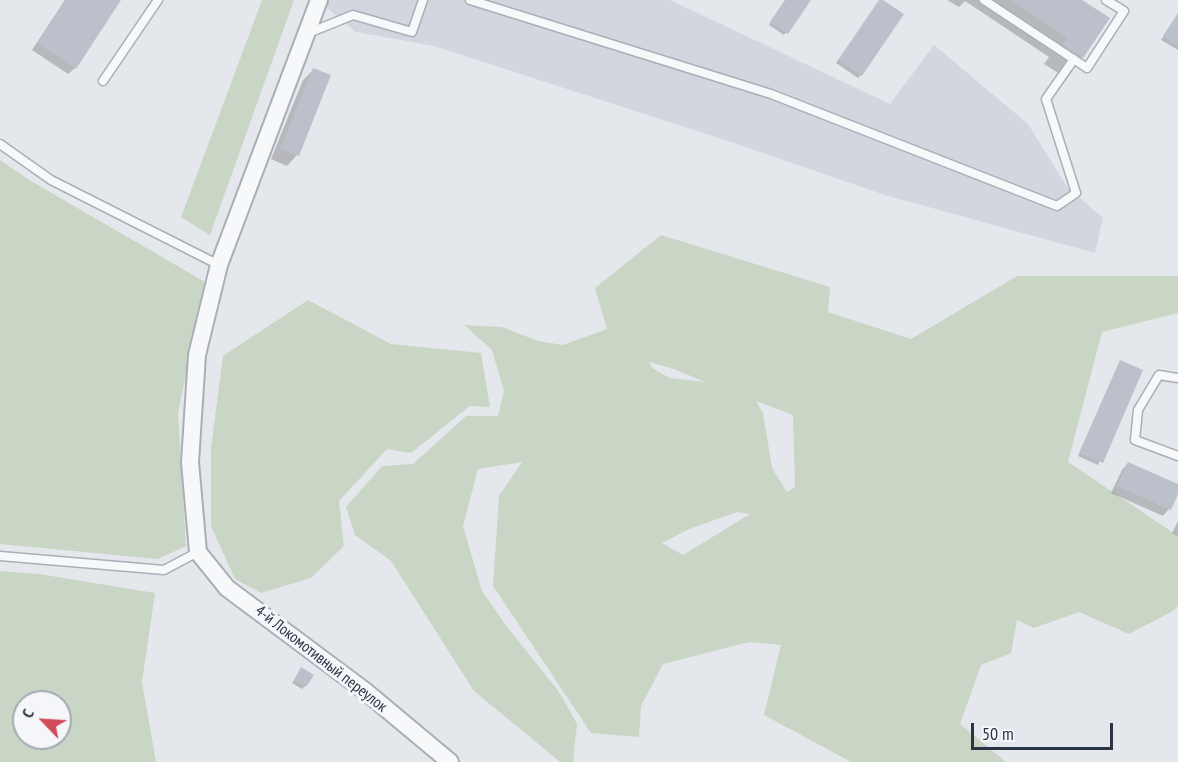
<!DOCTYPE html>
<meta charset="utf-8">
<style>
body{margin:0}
#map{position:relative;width:1178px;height:762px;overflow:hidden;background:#e4e7ec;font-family:"PT Sans Narrow",sans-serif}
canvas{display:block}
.north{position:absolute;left:12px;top:690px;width:60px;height:60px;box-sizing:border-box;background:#f4f6f9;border:2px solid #a4a8b1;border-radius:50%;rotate:295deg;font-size:16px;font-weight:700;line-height:24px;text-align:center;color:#2b3445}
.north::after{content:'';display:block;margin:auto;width:21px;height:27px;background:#d1495b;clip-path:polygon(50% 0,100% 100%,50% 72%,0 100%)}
.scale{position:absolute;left:971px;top:723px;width:142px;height:27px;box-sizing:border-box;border:3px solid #2b3445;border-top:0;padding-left:8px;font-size:18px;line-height:21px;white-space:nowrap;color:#2b3445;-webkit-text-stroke:4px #f4f6f9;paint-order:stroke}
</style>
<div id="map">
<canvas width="1178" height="762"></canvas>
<div class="north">С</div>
<div class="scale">50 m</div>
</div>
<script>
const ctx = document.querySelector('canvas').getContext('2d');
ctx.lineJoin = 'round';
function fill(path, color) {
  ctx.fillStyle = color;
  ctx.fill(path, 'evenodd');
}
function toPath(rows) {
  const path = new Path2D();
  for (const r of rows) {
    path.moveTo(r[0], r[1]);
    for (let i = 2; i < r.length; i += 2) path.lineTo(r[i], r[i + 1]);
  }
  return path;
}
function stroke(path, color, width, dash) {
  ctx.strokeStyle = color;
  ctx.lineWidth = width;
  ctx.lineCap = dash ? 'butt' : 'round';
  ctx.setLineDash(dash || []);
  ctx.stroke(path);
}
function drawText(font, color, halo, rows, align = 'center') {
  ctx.font = font + ' "PT Sans Narrow",sans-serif';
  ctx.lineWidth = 6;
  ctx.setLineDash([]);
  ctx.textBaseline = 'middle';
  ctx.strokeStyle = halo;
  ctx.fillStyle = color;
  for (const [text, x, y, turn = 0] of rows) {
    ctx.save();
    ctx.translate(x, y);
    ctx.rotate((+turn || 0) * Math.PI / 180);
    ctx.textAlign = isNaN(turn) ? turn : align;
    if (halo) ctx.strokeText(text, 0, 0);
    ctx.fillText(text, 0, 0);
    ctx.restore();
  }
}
fill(toPath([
 [329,0,670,0,890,104,934,45,1028,124,1067,187,1103,218,1095,253,885,195,728,141,434,46,356,32,327,8]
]), '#d2d6de');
fill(toPath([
 [262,0,294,0,210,235,181,217],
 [0,160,31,181,205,282,178,413,186,546,158,559,0,544],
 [661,235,830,287,828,312,911,339,1017,276,1178,276,1178,313,1102,332,1068,462,1178,536,1178,606,1173,611,1129,634,1079,612,1034,628,1017,620,1011,653,981,665,960,724,1006,762,851,762,764,715,781,645,749,642,663,664,641,706,639,737,591,733,493,586,499,496,522,462,478,469,463,526,482,591,505,624,559,692,577,724,573,762,560,762,474,691,391,561,355,535,346,507,382,466,413,464,466,416,498,416,504,391,492,350,464,325,502,327,538,341,563,345,607,329,595,288],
 [649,362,674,369,705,382,670,378,652,368],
 [756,401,793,415,795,487,787,492,772,468,763,413],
 [737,512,750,514,683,555,662,543,689,529],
 [308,300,391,344,481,353,490,407,470,406,411,453,387,449,339,501,344,546,311,578,261,593,235,579,211,526,211,448,223,356],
 [0,571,39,574,155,593,142,682,156,762,0,762],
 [24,702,60,702,60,738,24,738]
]), '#c9d6c5');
fill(toPath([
 [65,0,119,0,75,68,68,74,32,50],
 [786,0,809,0,784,35,769,25],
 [881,0,861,75,858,78,836,63],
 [947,0,1080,0,1108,18,1081,58,1063,76,1044,64,1049,57,965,1,959,7],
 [1178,16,1178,50,1161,40],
 [313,70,329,76,297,155,287,166,271,159,303,80],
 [1120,362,1141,371,1098,465,1078,456],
 [1128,463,1178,486,1178,491,1169,509,1163,516,1111,493,1122,470],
 [1178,521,1178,536,1172,533],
 [299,672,305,686,302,689,292,683]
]), '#0003');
fill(toPath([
 [66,0,121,0,76,69,38,43],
 [785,0,811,0,788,34,770,22],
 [879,0,883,0,904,14,862,76,838,60],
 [1011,0,1082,0,1110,18,1083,58,1062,45,1067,37],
 [1178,13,1178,46,1163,36],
 [313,68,331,75,299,156,280,149],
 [1120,360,1143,370,1103,463,1079,453],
 [1128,462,1178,484,1178,494,1171,510,1117,486],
 [301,667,314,675,306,687,294,680]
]), '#bbc0ca');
const service = toPath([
 [470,0,771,94,1057,206,1076,193,1046,99,1074,59],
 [984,0,1087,68,1124,11,1106,0],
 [306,34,353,15,412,32,423,0],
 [103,81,158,0],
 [0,144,51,180,219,265],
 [1178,378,1159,375,1138,410,1135,440,1178,456],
 [0,556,164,570,198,552]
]);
const minor = toPath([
 [319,0,219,265,197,355,190,462,198,552,227,588,365,691,450,762]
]);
stroke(service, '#a9aeb7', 11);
stroke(minor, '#a9aeb7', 20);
stroke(service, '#f7f8fa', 8);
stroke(minor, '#f7f8fa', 16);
drawText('16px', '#2b3445', '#f4f6f9', [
 ["4-й Локомотивный переулок",321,659,38]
]);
</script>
